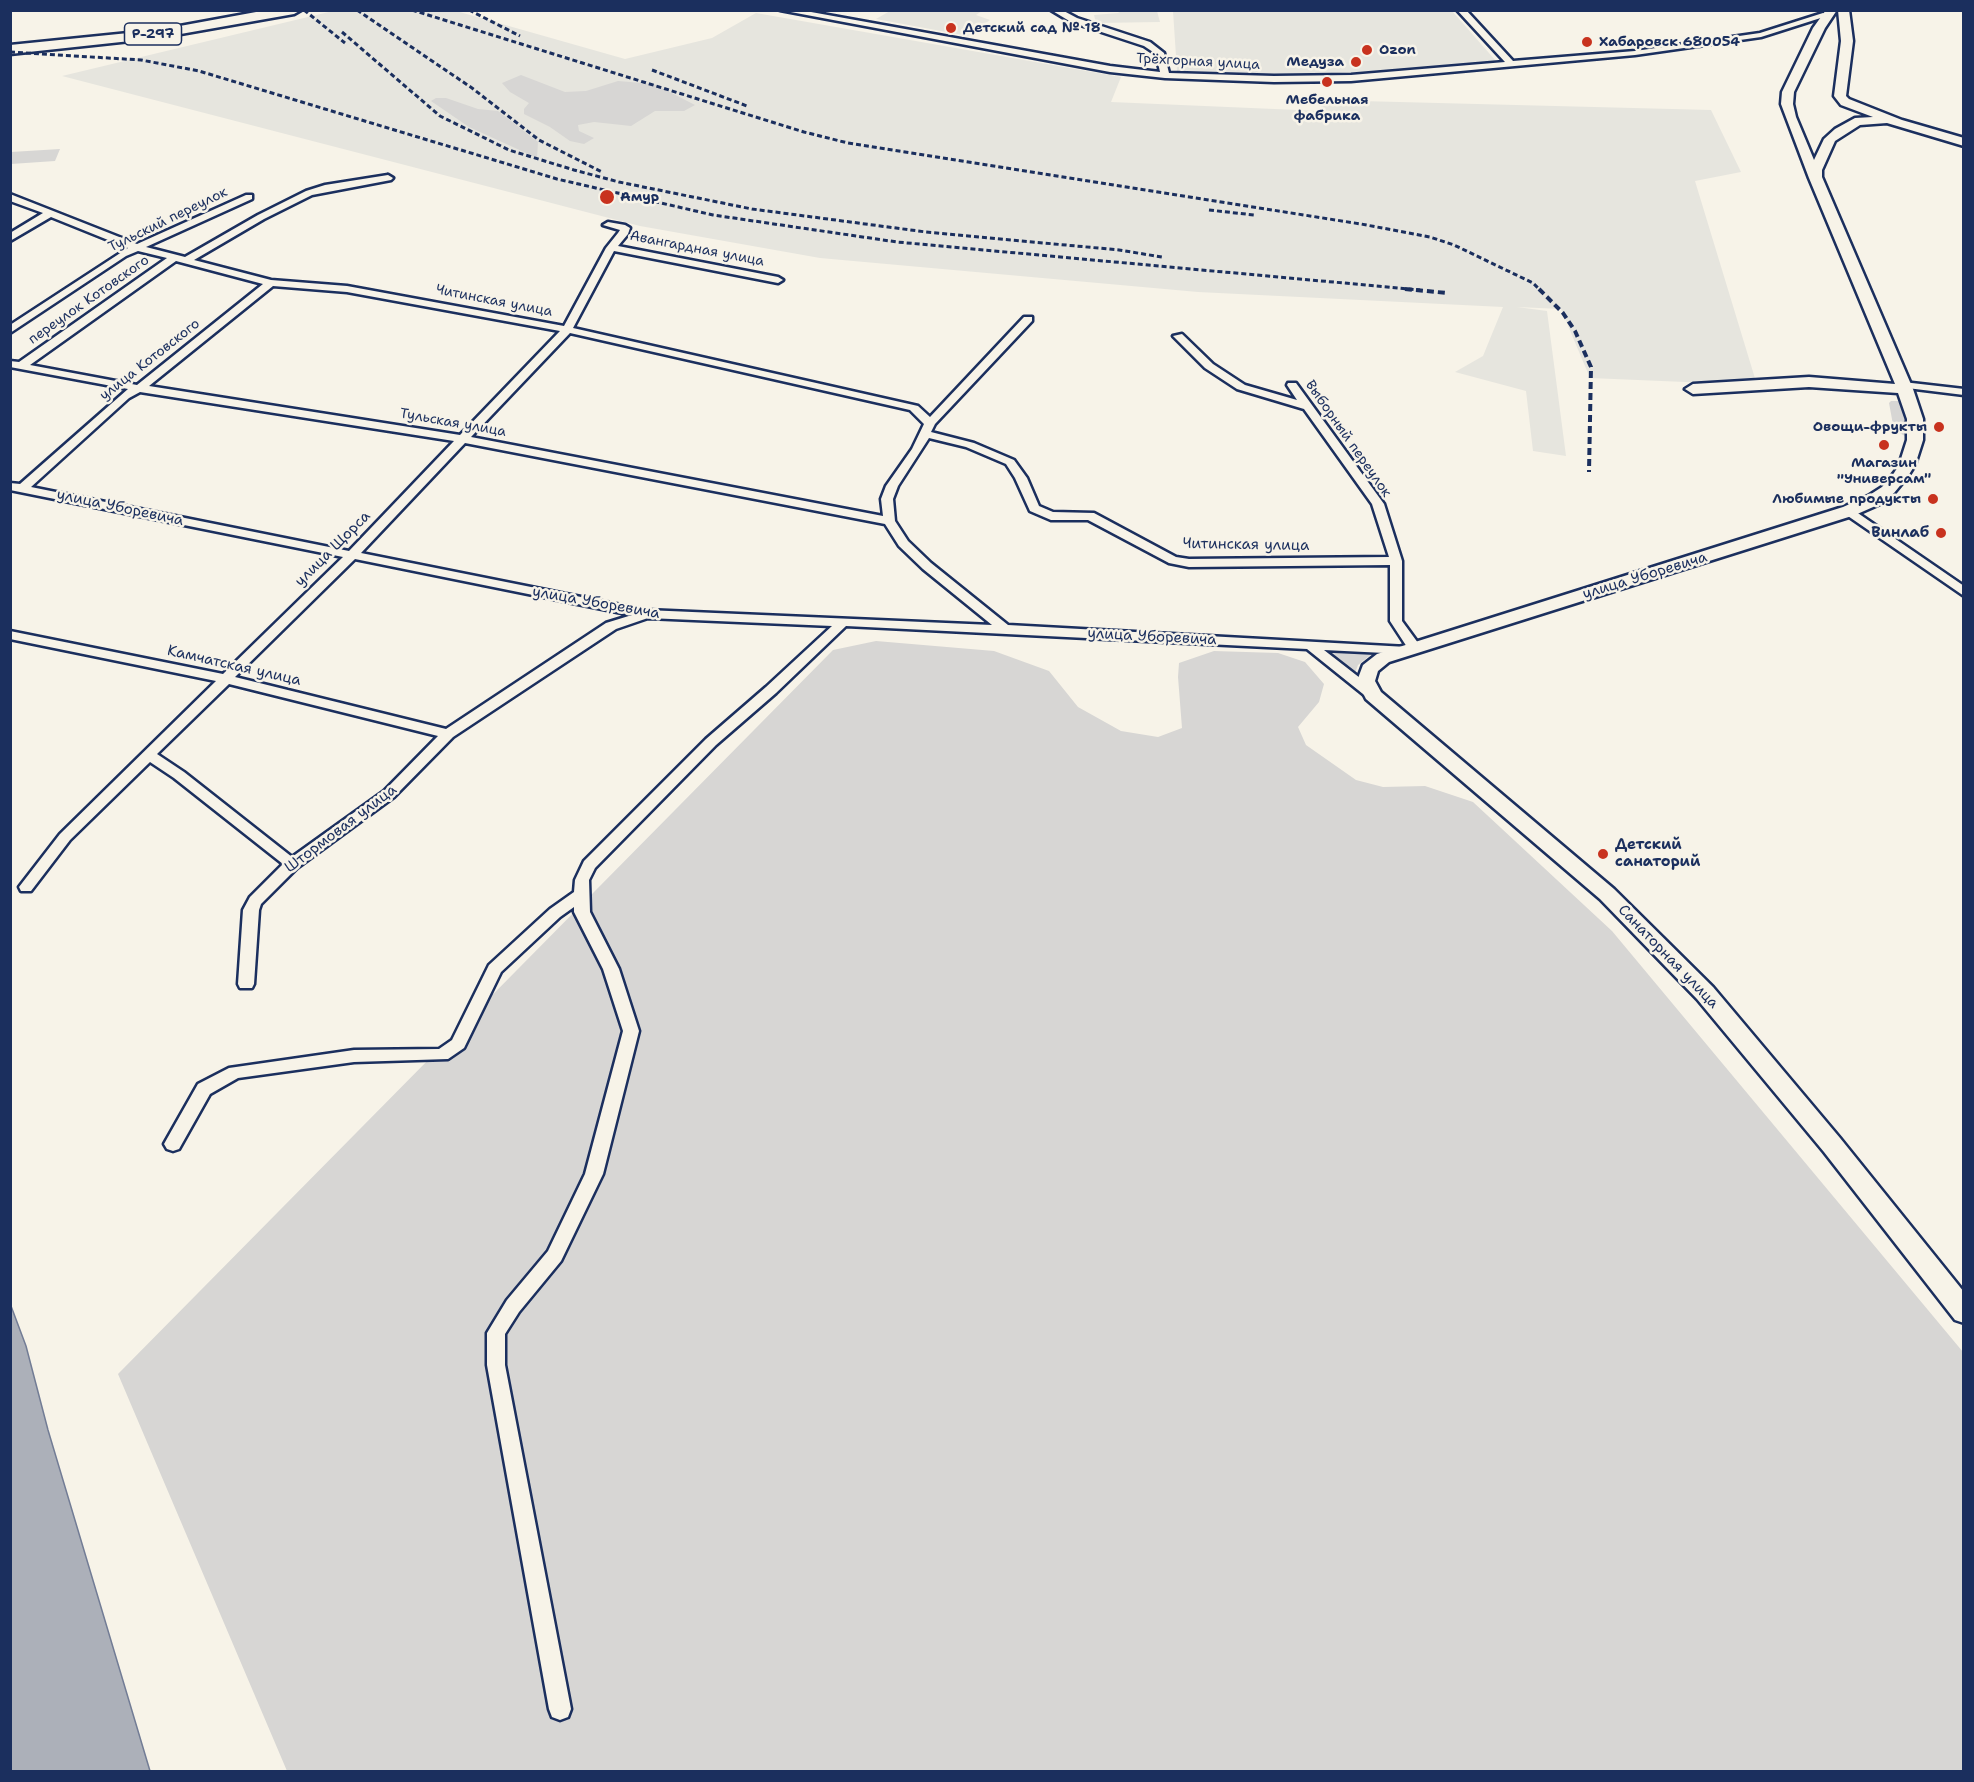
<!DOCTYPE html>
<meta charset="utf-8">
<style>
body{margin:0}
#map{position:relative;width:1974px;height:1782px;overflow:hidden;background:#f7f3e8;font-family:"Shantell Sans",sans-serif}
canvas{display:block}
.frame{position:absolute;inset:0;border:12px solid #1b2f5e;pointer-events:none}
</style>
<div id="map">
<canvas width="1974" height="1782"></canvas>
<div class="frame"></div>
</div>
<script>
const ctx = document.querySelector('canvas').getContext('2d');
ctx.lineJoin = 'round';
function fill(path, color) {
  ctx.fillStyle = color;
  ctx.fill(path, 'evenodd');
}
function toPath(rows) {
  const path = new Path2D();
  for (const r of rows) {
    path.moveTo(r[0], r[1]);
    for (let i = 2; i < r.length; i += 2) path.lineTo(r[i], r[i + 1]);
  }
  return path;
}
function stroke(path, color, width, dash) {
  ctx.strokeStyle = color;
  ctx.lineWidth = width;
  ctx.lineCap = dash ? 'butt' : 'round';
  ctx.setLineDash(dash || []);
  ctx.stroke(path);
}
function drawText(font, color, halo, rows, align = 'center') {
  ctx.font = font + ' "Shantell Sans",sans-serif';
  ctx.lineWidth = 5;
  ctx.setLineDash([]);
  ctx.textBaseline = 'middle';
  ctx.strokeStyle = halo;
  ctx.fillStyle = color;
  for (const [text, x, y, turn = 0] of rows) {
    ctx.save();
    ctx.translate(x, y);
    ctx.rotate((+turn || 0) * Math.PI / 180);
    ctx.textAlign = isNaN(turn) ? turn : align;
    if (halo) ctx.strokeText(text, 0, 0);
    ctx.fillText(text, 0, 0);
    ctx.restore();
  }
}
fill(toPath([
 [333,11,456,11,625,59,712,38,756,13,1121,77,1111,102,1321,111,1321,100,1711,110,1741,172,1695,181,1757,385,1590,378,1561,309,1517,307,1547,311,1566,456,1533,451,1526,391,1455,372,1483,356,1503,307,1198,292,820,258,640,226,62,76],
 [982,11,976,15,990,20,968,36,876,19,890,11],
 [1121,11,1157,11,1160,22,1096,23,1094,15,1118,13],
 [1173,11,1452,11,1496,61,1367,72,1282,75,1177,71]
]), '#e6e5de');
fill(toPath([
 [521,75,565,92,586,91,618,81,654,84,695,105,684,111,655,111,631,126,594,122,578,125,579,131,594,138,584,144,570,141,550,127,524,114,524,109,529,103,510,92,502,83],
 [436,98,446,98,478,109,498,111,538,142,537,158,469,127,431,101],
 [60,149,55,161,11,164,11,152],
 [1891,401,1898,401,1903,407,1906,423,1905,436,1894,430,1889,403],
 [876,641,994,651,1049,671,1078,707,1121,731,1158,737,1182,728,1178,677,1179,663,1214,651,1278,653,1305,662,1324,684,1319,702,1298,727,1306,745,1356,780,1383,787,1425,786,1473,802,1612,931,1963,1352,1963,1771,287,1771,118,1374,833,650],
 [1329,651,1372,652,1373,653,1358,665,1355,673]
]), '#d7d6d4');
const water = toPath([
 [11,1306,26,1346,48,1430,150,1771,11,1771,11,1306]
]);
fill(water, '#acb0b9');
stroke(water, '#727c95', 1.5);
const street = toPath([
 [780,10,800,10,1110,66,1160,72,1156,54,1144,46,1071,22,1051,10,1062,10,1077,18,1150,42,1164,53,1169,73,1274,76,1351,75,1505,62,1457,10,1466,10,1513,61,1635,51,1760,33,1823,13,1830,15,1761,37,1635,55,1351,81,1274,82,1165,78,1110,72,780,10],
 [388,175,393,178,391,180,312,195,264,219,194,260,271,280,347,286,564,326,606,248,618,233,620,230,603,225,608,222,625,225,630,228,628,234,618,246,778,277,783,280,778,283,614,251,573,328,918,406,930,417,1024,317,1032,317,1032,321,935,424,931,432,974,443,1014,460,1027,478,1039,506,1053,512,1094,513,1176,557,1189,559,1389,557,1372,504,1304,409,1237,389,1205,368,1173,336,1182,334,1213,364,1245,385,1297,400,1287,385,1288,383,1296,383,1384,504,1402,561,1402,621,1421,647,1405,654,1324,650,1378,692,1380,695,1373,699,1368,698,1307,649,846,626,776,693,716,745,595,868,589,880,590,912,619,969,639,1031,603,1174,561,1261,519,1312,505,1334,505,1365,571,1709,568,1717,560,1720,552,1717,549,1709,487,1365,487,1333,507,1300,548,1251,585,1174,623,1031,603,969,574,912,574,907,560,917,501,972,464,1048,448,1059,354,1062,238,1078,210,1094,179,1149,173,1151,167,1149,164,1144,198,1084,229,1068,354,1050,439,1049,452,1040,489,965,550,909,574,892,575,880,584,861,706,739,766,687,832,626,648,618,616,629,453,737,394,797,297,868,261,904,259,910,254,984,252,988,240,988,238,984,243,910,250,897,283,864,174,778,150,762,70,840,31,891,21,891,19,887,60,834,216,681,10,639,10,631,223,674,343,557,10,490,10,483,20,484,128,389,10,367,10,361,19,362,167,258,138,251,126,256,10,333,10,325,128,248,51,217,10,241,10,233,43,213,10,201,10,194,137,244,246,195,252,195,252,199,146,247,185,257,258,215,306,191,325,185,388,175],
 [176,261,263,284,137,385,30,365,176,261],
 [273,286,347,292,560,331,460,435,149,386,273,286],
 [570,333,910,410,924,424,912,449,886,486,881,499,883,516,471,437,570,333],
 [140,392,454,441,349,551,31,487,129,398,140,392],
 [929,438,966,447,1006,464,1015,478,1030,511,1051,520,1088,520,1169,563,1189,567,1390,565,1390,621,1407,647,1008,625,931,563,908,541,895,521,893,499,898,486,929,438],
 [465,443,885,524,899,546,923,569,992,625,646,610,361,553,465,443],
 [355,559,632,615,606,623,446,729,235,677,355,559],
 [229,684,438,736,384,791,292,857,184,772,157,754,229,684],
 [1903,382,1964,389,1964,395,1899,387,1898,385,1903,382],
 [1849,507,1964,586,1964,596,1845,514,1845,508,1849,507]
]);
const secondary = toPath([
 [1826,10,1837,10,1825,28,1794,92,1793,104,1796,117,1814,160,1824,139,1835,129,1855,118,1873,117,1841,105,1834,96,1841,41,1838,10,1849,10,1853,41,1846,96,1849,99,1902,120,1964,138,1964,146,1887,123,1860,125,1835,141,1822,170,1822,177,1913,389,1923,419,1923,440,1915,465,1908,476,1894,493,1880,504,1855,515,1389,662,1378,671,1375,681,1381,692,1614,889,1713,987,1840,1138,1964,1292,1964,1323,1955,1320,1824,1152,1697,999,1600,899,1366,699,1357,681,1363,665,1377,654,1843,507,1868,496,1882,487,1894,473,1899,465,1907,440,1907,419,1898,393,1809,387,1693,394,1685,389,1693,384,1809,377,1895,384,1809,178,1781,104,1782,92,1813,28,1826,10]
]);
const highway = toPath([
 [267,10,301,10,294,14,158,38,10,54,10,45,158,30,267,10]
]);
stroke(street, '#1b2f5e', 5);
stroke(secondary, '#1b2f5e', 5);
stroke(highway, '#1b2f5e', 5);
fill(street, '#f7f3e8');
fill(secondary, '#f7f3e8');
fill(highway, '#f7f3e8');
stroke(toPath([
 [304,10,345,43],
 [357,10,472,88,539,140,602,172],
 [412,10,804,132,848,143,1361,224,1430,237,1454,245,1533,283,1540,290],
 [469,10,520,36],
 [342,32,440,116,509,150,574,170,619,182,752,209,926,232,1119,250,1162,257],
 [10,52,141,60,199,71,557,179,713,215,897,242,1420,290],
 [652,70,747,106],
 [1209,210,1254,215]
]), '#1b2f5e', 3, [5, 3]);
stroke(toPath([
 [1405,289,1447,293],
 [1539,289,1563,313,1575,331,1591,367,1589,472]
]), '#1b2f5e', 4, [7, 4]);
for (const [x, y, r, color] of [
 [951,28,6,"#c8321e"],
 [1587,42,6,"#c8321e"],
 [1367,50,6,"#c8321e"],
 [1356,62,6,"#c8321e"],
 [1327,82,6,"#c8321e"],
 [607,197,8,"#c8321e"],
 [1939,427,6,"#c8321e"],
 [1884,445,6,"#c8321e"],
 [1933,499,6,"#c8321e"],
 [1941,533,6,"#c8321e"],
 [1603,854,6,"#c8321e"]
]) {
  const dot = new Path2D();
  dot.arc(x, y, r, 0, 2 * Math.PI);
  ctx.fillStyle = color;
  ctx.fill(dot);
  stroke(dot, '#f7f3e8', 2);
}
drawText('bold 14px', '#1b2f5e', '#f7f3e8', [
 ["Детский сад № 18",963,28],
 ["Хабаровск 680054",1599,42],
 ["Ozon",1379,50],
 ["Медуза",1344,62,"right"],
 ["Мебельная",1327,100,"center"],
 ["фабрика",1327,116,"center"],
 ["Амур",620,197],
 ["Овощи-фрукты",1927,427,"right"],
 ["Магазин",1884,463,"center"],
 ["\"Универсам\"",1884,479,"center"],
 ["Любимые продукты",1921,499,"right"]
], 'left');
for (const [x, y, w] of [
 [153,34,57]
]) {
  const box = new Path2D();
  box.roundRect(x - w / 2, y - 11, w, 22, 4.5);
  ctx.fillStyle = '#f7f3e8';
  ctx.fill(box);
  stroke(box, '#1b2f5e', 1.5);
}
drawText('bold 14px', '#1b2f5e', null, [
 ["Р-297",153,34]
]);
drawText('14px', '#1b2f5e', '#f7f3e8', [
 ["Трёхгорная улица",1198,62,3],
 ["Тульский переулок",168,220,-26],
 ["Авангардная улица",697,249,11],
 ["переулок Котовского",89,300,-35],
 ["Читинская улица",494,301,11],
 ["улица Котовского",150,360,-38],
 ["Тульская улица",453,423,10],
 ["Выборный переулок",1348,439,55]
]);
drawText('15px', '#1b2f5e', '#f7f3e8', [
 ["улица Уборевича",120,508,12],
 ["Читинская улица",1246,545,1],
 ["улица Щорса",333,549,-45],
 ["улица Уборевича",1645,576,-17],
 ["улица Уборевича",596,603,10],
 ["улица Уборевича",1152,637,3],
 ["Камчатская улица",234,666,13],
 ["Штормовая улица",341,829,-37],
 ["Санаторная улица",1668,957,46]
]);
drawText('bold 15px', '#1b2f5e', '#f7f3e8', [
 ["Винлаб",1929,533],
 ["Детский",1615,845,"left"],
 ["санаторий",1615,862,"left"]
], 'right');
</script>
